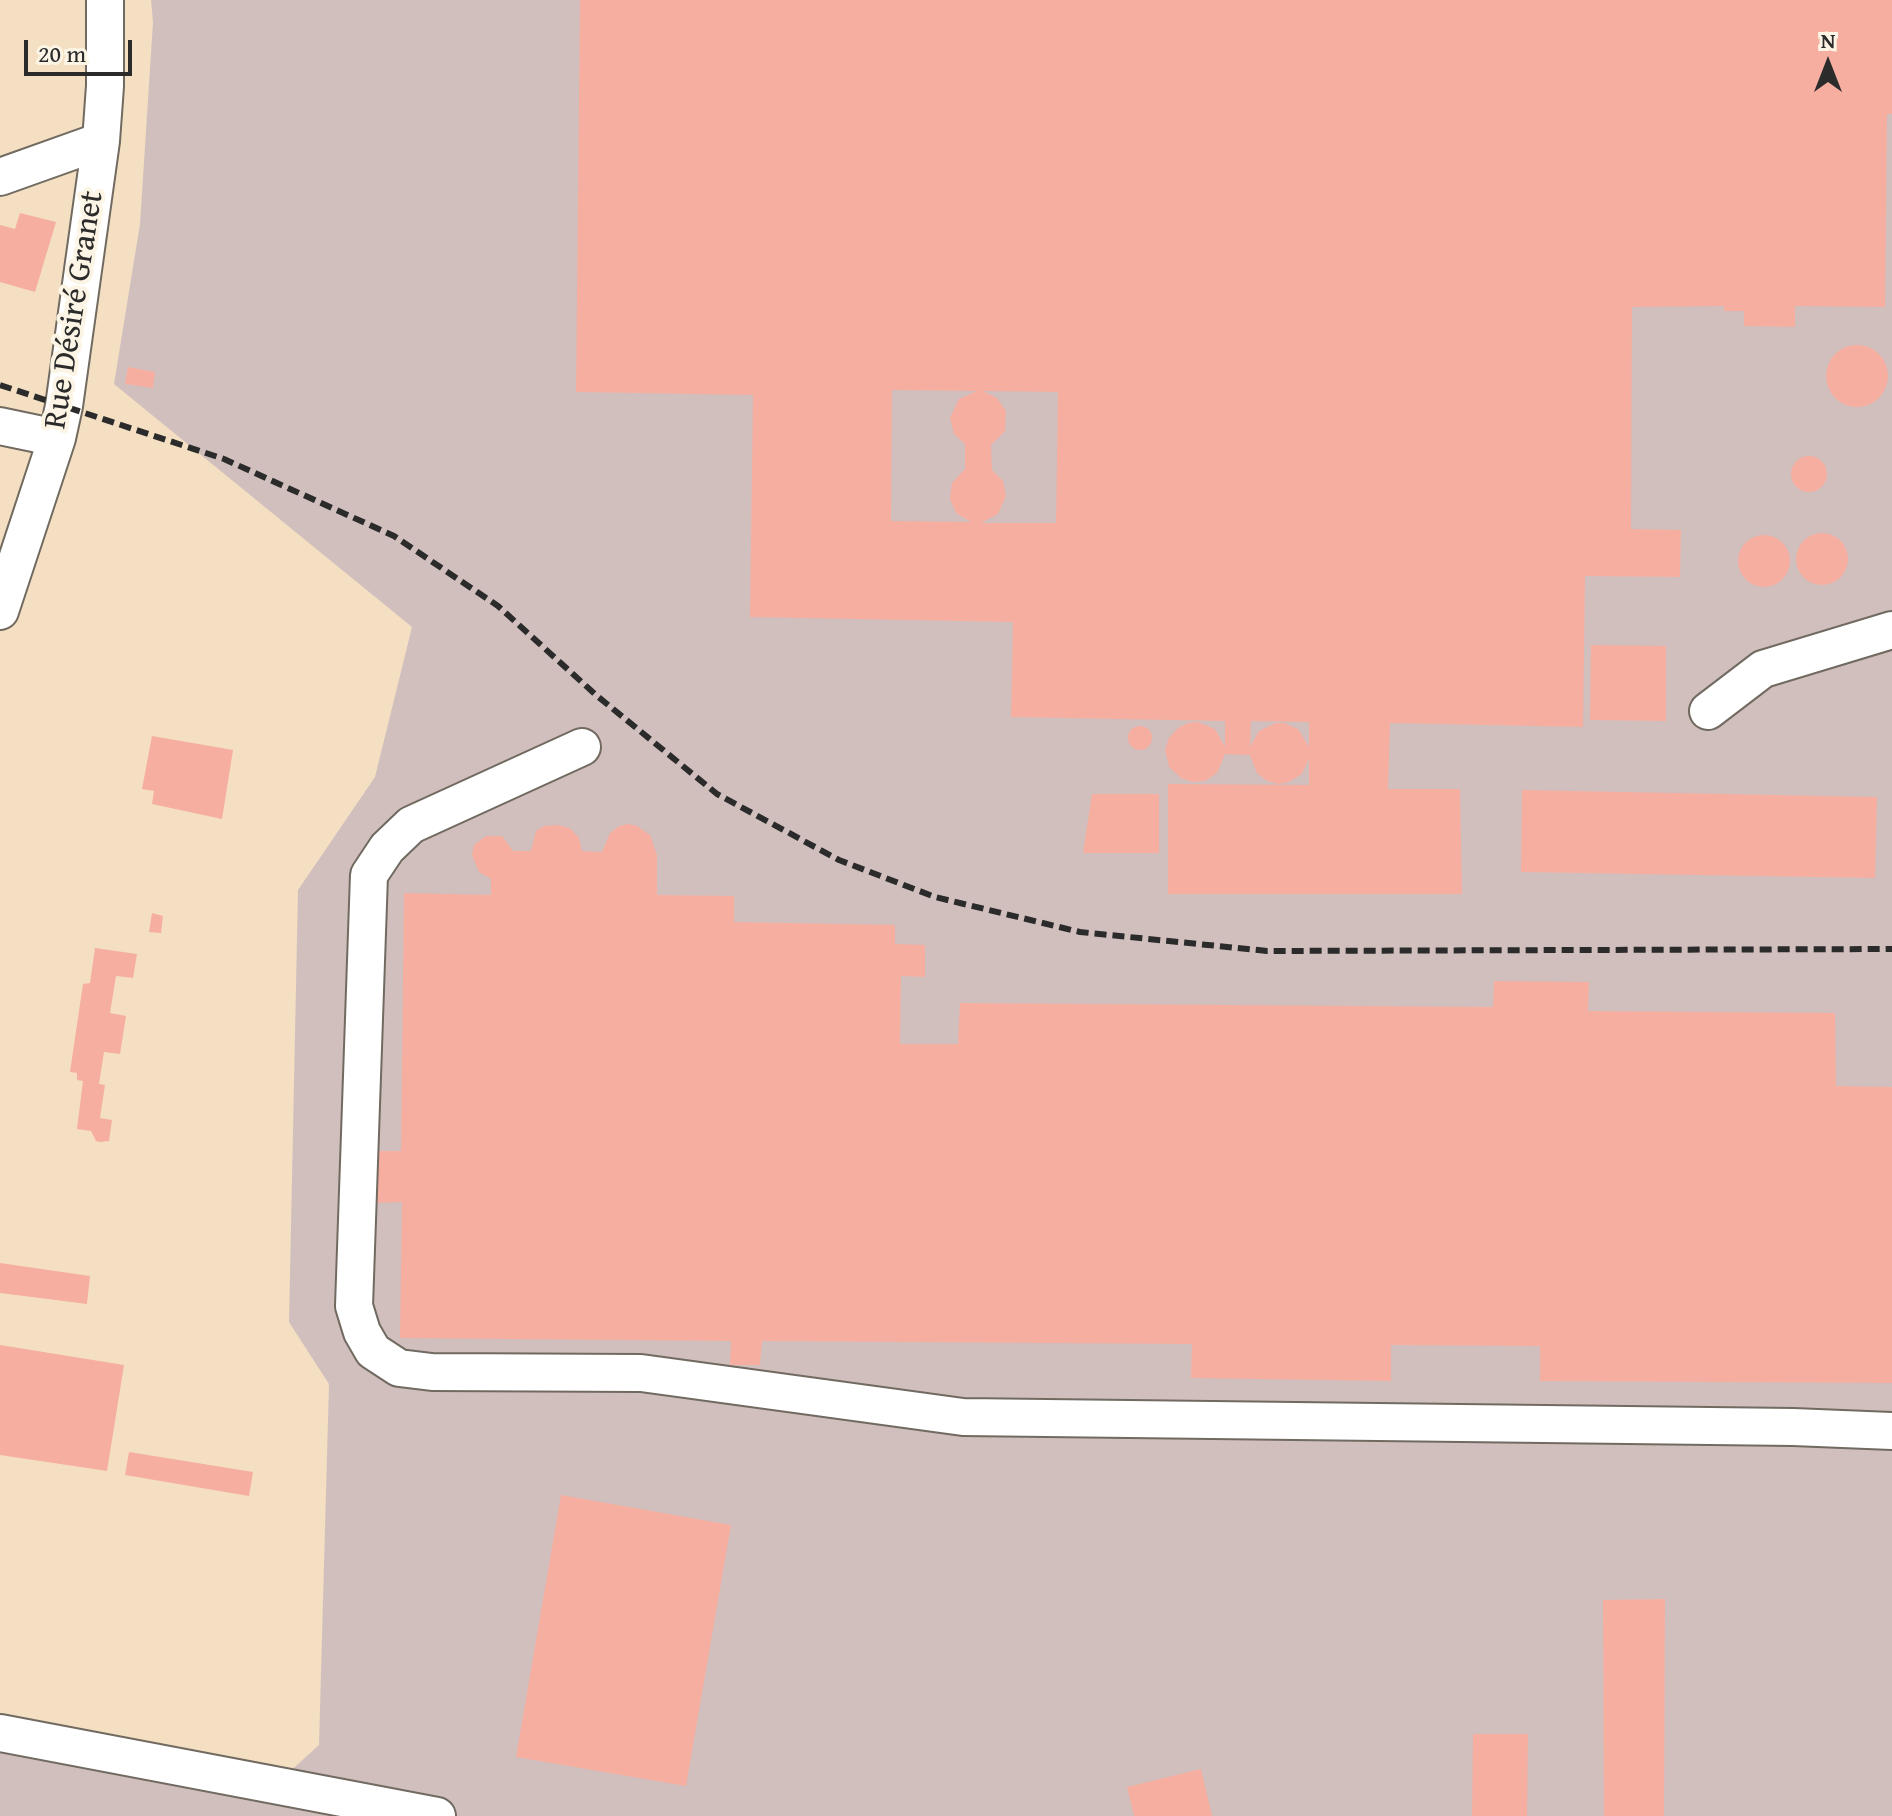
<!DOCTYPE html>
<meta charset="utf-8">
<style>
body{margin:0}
#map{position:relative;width:1892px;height:1816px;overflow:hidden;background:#f4dfc2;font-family:"Gentium Book Plus",serif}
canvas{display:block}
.north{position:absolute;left:1788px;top:24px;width:80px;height:80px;-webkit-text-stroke:6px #fcf5e5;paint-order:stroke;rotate:0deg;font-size:22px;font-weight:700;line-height:32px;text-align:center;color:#2b2b2b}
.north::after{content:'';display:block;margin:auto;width:28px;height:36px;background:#2b2b2b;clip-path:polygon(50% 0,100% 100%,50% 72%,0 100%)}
.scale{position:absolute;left:24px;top:40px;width:108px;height:36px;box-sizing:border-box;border:4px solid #2b2b2b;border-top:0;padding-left:10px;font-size:24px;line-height:28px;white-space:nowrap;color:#2b2b2b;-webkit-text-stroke:6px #fcf5e5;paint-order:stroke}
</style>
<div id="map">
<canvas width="1892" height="1816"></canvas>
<div class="north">N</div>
<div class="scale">20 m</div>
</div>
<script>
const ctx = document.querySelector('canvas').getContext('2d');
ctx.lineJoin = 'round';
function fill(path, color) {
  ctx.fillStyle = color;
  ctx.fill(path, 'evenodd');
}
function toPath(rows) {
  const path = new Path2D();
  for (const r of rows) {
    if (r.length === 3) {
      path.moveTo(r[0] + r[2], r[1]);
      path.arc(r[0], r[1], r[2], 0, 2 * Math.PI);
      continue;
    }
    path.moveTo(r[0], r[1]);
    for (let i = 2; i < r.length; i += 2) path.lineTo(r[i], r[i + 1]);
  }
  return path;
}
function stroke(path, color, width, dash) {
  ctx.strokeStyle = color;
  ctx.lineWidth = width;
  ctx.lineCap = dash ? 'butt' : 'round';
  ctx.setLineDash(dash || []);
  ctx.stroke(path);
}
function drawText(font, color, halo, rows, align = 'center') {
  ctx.font = font + ' "Gentium Book Plus",serif';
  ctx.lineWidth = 8;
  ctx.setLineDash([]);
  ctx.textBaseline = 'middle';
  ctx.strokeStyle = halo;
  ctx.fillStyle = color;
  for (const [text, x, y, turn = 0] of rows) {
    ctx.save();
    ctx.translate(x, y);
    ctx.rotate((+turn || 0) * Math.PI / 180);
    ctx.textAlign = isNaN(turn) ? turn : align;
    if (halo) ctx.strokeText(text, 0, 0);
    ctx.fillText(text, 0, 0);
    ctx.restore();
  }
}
fill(toPath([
 [151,0,1892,0,1892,1816,0,1816,0,1736,275,1785,319,1745,329,1384,289,1322,298,890,375,777,412,627,114,384,140,224,153,22]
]), '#d1bfbe');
fill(toPath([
 [580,0,1892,0,1892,114,1887,114,1885,307,1795,306,1795,327,1744,326,1744,311,1724,311,1724,306,1632,307,1631,529,1681,530,1680,577,1585,576,1583,727,1390,723,1388,789,1460,789,1462,894,1168,894,1168,784,1309,785,1309,758,1302,774,1289,782,1279,784,1267,781,1257,773,1250,755,1225,754,1217,773,1205,781,1192,782,1181,778,1169,767,1165,750,1169,738,1178,728,1188,723,1198,722,1215,729,1225,747,1225,721,1011,717,1013,622,750,617,753,395,576,392],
 [892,390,977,391,959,399,950,418,954,434,965,444,965,469,952,483,950,499,956,513,971,522,891,521],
 [983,391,1058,392,1056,523,981,523,998,514,1006,496,1003,481,992,470,991,445,1005,431,1006,411,997,398],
 [1251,721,1309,722,1309,747,1298,729,1284,723,1276,723,1259,731,1250,747],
 [20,213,56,222,35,292,0,282,0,225,15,229],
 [1857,376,31],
 [128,367,155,372,153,388,125,384],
 [1809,474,18],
 [1822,559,26],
 [1764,561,26],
 [1591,645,1666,646,1666,721,1590,720],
 [1140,738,12],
 [152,736,233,750,222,819,152,804,154,791,142,789],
 [1522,790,1877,797,1875,878,1521,872],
 [1092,794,1159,794,1159,853,1083,853],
 [628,824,637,826,650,835,657,855,657,895,734,896,734,922,895,925,895,944,925,945,925,977,901,976,900,1044,958,1044,960,1003,1493,1007,1494,981,1589,982,1588,1011,1835,1013,1836,1086,1892,1087,1892,1383,1540,1381,1540,1346,1391,1345,1391,1381,1191,1378,1192,1344,762,1341,760,1365,730,1365,731,1341,400,1338,402,1202,373,1203,374,1151,401,1151,404,893,491,895,491,879,479,872,472,855,474,845,486,836,502,836,513,851,531,851,536,831,544,826,559,825,571,829,579,838,582,851,602,852,610,833,619,826],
 [152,913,163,916,161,933,149,932],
 [95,948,137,954,133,978,116,976,110,1013,126,1016,120,1054,104,1052,99,1084,105,1085,100,1118,112,1120,109,1141,100,1142,96,1141,91,1131,77,1129,83,1081,77,1080,77,1073,70,1072,83,984,90,983],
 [0,1263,90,1276,87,1304,0,1293],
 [0,1345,124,1365,107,1471,0,1455],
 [129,1452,253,1472,249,1496,125,1475],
 [561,1495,731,1525,686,1786,516,1757],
 [1665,1599,1664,1816,1604,1816,1603,1600],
 [1473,1734,1528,1734,1527,1816,1472,1816],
 [1201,1769,1212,1816,1134,1816,1127,1787]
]), '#f6aea0');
const minor = toPath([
 [0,177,101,141],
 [0,426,57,438],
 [0,611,57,438,64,406,101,141,105,86,105,0],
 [1708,711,1763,669,1892,630],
 [582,747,411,825,387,848,369,875,354,1306,362,1332,373,1351,399,1368,432,1372,641,1373,963,1417,1793,1427,1892,1431],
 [0,1733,437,1816]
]);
stroke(minor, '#716a60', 40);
stroke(minor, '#fff', 36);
stroke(toPath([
 [0,385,224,459,394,536,498,606,596,695,717,794,839,860,935,897,1080,932,1267,951,1892,949]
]), '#2b2b2b', 6, [12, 6]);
drawText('32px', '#2b2b2b', '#fcf5e5', [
 ["Rue Désiré Granet",75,310,-81]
]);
</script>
